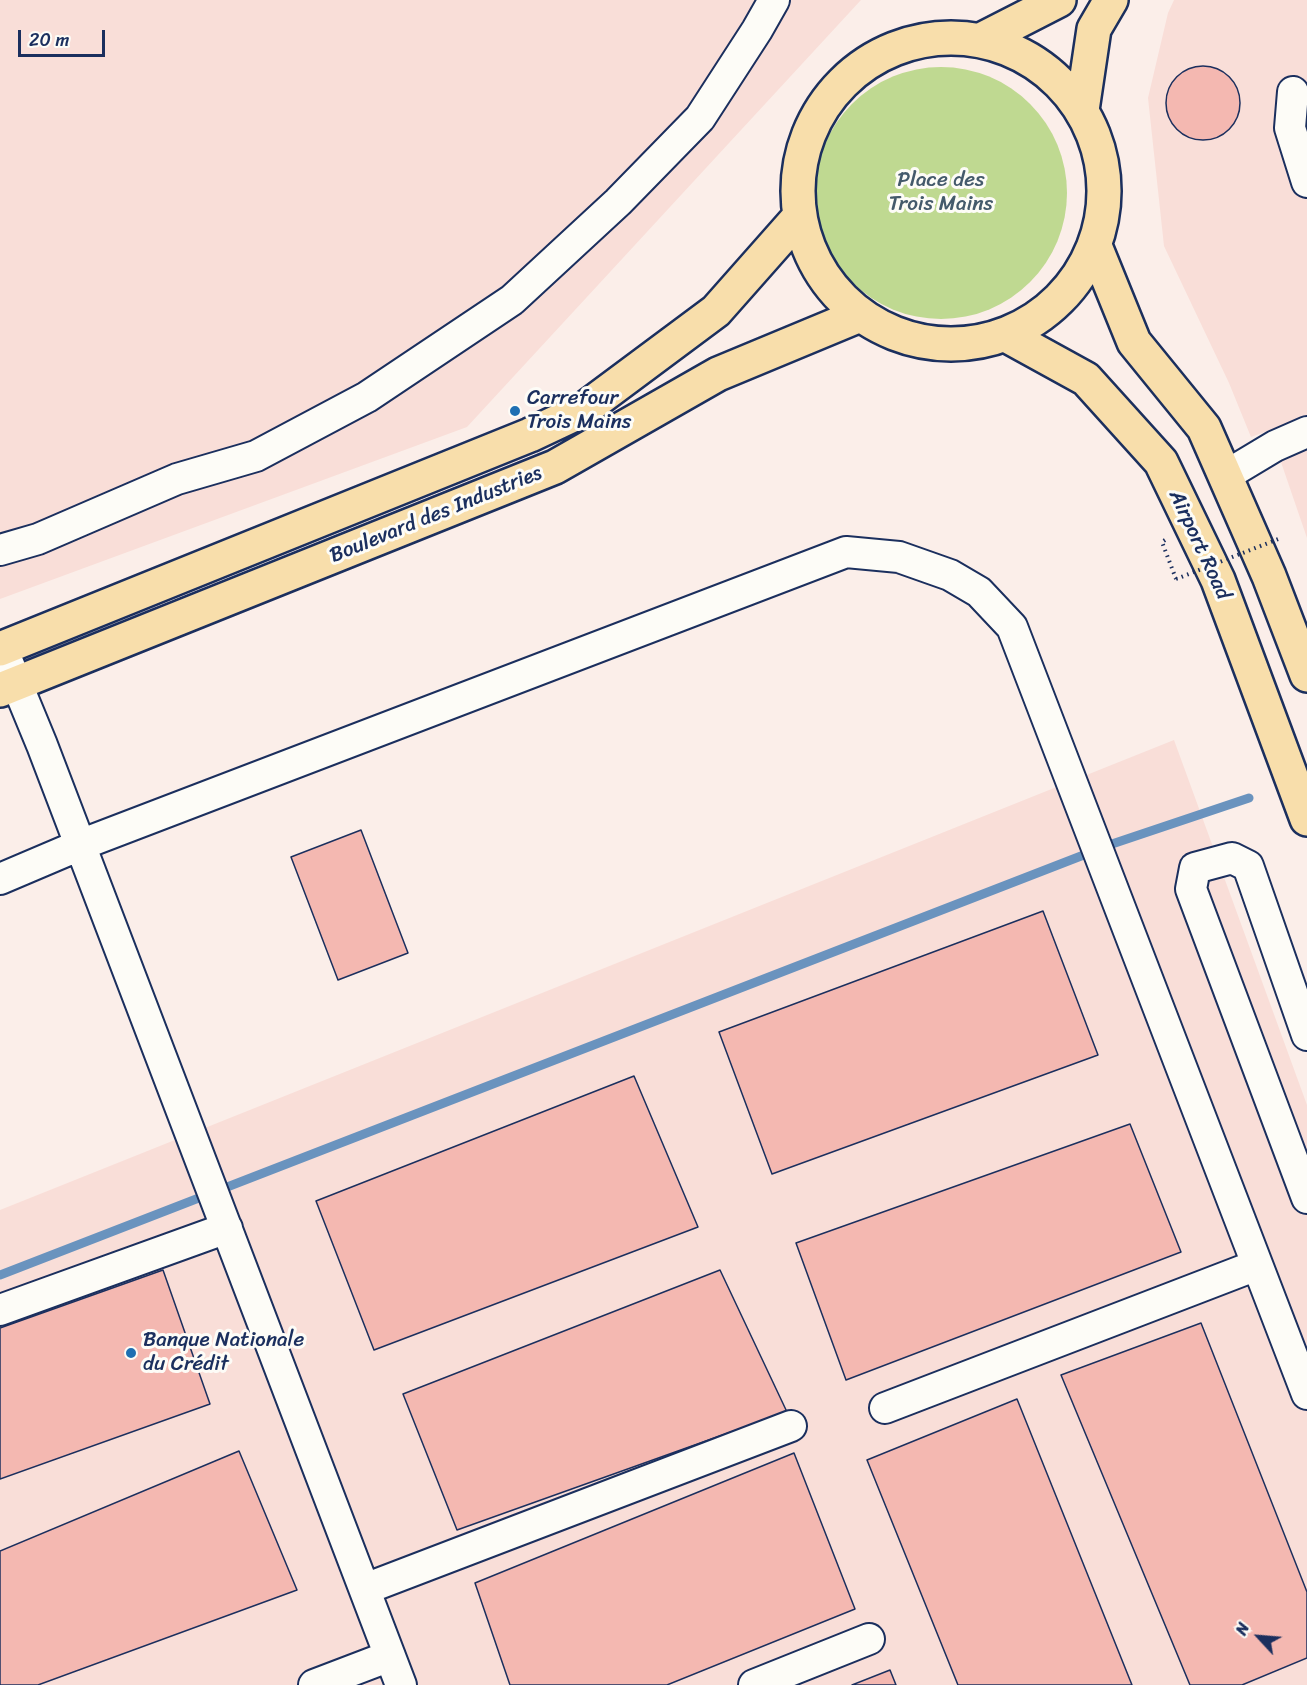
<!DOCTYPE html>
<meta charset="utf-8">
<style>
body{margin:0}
#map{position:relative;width:1307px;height:1685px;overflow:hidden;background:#fbeee9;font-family:Sriracha,sans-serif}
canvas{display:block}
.north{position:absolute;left:1229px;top:1607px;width:60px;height:60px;-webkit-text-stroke:4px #fdfcf7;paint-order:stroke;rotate:296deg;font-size:16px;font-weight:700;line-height:24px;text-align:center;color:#1b2f5e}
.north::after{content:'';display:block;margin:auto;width:21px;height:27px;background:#1b2f5e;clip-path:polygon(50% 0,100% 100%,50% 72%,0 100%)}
.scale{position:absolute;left:18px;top:30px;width:87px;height:27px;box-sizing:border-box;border:3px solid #1b2f5e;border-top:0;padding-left:8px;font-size:18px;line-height:21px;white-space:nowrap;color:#1b2f5e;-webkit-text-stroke:4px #fdfcf7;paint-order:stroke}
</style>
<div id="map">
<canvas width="1307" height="1685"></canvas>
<div class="north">N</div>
<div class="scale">20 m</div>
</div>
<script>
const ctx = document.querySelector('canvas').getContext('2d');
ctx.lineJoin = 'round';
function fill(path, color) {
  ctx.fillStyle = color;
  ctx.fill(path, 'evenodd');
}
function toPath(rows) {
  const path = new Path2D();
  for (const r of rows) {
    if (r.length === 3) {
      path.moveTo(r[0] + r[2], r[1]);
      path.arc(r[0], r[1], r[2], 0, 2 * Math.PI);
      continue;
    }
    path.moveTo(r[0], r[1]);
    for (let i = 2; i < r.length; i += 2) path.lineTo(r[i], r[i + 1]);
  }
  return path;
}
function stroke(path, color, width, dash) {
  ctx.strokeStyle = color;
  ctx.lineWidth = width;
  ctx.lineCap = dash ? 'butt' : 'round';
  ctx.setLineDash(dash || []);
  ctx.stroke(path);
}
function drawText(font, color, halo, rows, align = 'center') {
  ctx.font = font + ' Sriracha,sans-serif';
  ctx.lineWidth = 6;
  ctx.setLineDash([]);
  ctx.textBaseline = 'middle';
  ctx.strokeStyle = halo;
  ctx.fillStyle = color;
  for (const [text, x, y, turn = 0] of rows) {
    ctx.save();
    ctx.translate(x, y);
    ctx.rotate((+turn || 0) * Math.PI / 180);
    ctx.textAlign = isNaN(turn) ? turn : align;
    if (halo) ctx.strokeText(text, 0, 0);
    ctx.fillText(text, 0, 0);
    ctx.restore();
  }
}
fill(toPath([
 [0,0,861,0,467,427,0,599],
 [1174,0,1307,0,1307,538,1270,430,1251,437,1229,383,1164,246,1148,98,1168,13],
 [1174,740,1307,1105,1307,1685,0,1685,0,1210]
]), '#f9ded8');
fill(toPath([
 [941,193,126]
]), '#bfd991');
stroke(toPath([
 [0,1275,1112,844,1249,798]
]), '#6a93be', 9);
const building = toPath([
 [1203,103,37],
 [361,830,408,953,338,980,291,857,361,830],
 [1043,911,1098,1055,772,1174,719,1032,1043,911],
 [634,1076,698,1227,374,1350,316,1201,634,1076],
 [1130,1124,1181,1252,846,1380,796,1243,1130,1124],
 [163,1270,210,1404,0,1479,0,1328,163,1270],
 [720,1270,787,1412,457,1530,403,1394,720,1270],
 [1201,1323,1307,1592,1307,1658,1242,1685,1190,1685,1061,1375,1201,1323],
 [1017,1399,1132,1685,958,1685,867,1460,1017,1399],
 [239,1451,297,1590,38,1685,0,1685,0,1551,239,1451],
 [794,1453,855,1609,667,1685,510,1685,475,1583,794,1453],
 [890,1670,896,1685,852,1685,890,1670]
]);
fill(building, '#f4b8b1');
stroke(building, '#1b2f5e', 1.5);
const minor = toPath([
 [1293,92,1290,128,1307,182],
 [1225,476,1275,446,1307,432],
 [0,550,38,539,177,479,256,456,367,397,512,300,618,202,700,118,757,30,774,0],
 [2,648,42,745,401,1685],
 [0,879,80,845,846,552,899,557,950,575,979,592,1012,627,1307,1394],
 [1307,1035,1248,866,1232,858,1195,868,1191,889,1307,1198],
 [0,1310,227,1228],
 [885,1408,1257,1265],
 [365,1589,791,1426],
 [314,1685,390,1656],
 [754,1685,869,1639]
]);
const major = toPath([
 [951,191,153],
 [981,40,1059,0],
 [1082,110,1094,29,1111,0],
 [1095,246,1134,342,1204,428,1269,576,1307,675],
 [1006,335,1086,379,1161,462,1218,580,1307,819],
 [0,649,530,435,583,410,716,311,800,216],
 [0,690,555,467,718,374,860,315]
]);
stroke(minor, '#1b2f5e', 34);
stroke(major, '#1b2f5e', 38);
stroke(toPath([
 [1165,540,1162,542,1176,579]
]), '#1b2f5e', 4, [1.5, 4.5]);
stroke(minor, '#fdfcf7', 30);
stroke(major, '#f8deab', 33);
stroke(toPath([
 [1176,579,1281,538]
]), '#1b2f5e', 4, [1.5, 4.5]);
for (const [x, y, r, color] of [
 [515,411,6,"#1f6fb2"],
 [131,1353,6,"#1f6fb2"]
]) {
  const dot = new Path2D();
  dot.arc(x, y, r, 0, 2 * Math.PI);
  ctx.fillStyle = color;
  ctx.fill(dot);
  stroke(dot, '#fdfcf7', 2);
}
drawText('21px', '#445a6b', '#fdfcf7', [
 ["Place des",941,181],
 ["Trois Mains",941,205]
]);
drawText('21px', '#1b2f5e', '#fdfcf7', [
 ["Carrefour",527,399],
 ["Trois Mains",527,423],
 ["Banque Nationale",143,1341],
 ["du Crédit",143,1365]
], 'left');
drawText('21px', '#1b2f5e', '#fdfcf7', [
 ["Boulevard des Industries",436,515,-22],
 ["Airport Road",1199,545,65]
]);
</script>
